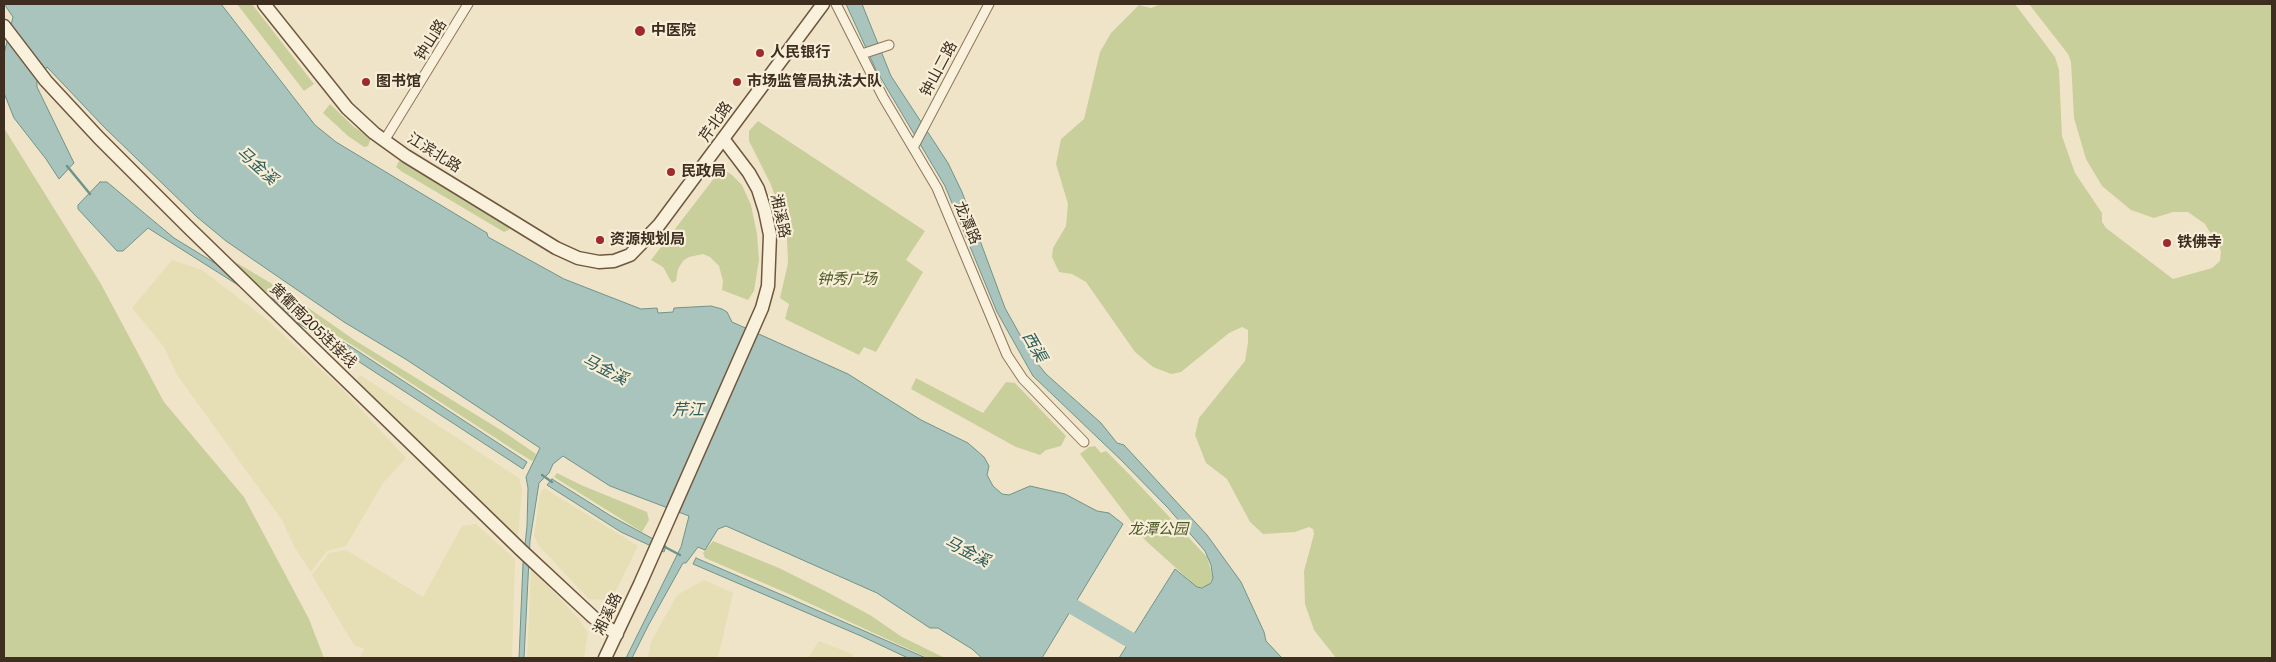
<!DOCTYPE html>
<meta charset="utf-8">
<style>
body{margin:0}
#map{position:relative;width:2276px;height:662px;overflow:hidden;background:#f0e4c8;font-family:Literata,serif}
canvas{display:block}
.frame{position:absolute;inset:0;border:5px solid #3d2e20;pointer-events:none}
</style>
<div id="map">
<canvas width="2276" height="662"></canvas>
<div class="frame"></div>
</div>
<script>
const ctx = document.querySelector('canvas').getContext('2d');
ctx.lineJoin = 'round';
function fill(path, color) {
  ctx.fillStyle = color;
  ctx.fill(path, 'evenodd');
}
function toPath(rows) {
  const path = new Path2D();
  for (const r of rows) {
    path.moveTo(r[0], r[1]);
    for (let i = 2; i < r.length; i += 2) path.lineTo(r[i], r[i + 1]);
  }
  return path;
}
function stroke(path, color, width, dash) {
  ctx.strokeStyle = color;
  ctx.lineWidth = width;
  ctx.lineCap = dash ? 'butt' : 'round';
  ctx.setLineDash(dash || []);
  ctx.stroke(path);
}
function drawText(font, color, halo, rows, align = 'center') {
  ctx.font = font + ' Literata,"Noto Sans SC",serif';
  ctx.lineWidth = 4.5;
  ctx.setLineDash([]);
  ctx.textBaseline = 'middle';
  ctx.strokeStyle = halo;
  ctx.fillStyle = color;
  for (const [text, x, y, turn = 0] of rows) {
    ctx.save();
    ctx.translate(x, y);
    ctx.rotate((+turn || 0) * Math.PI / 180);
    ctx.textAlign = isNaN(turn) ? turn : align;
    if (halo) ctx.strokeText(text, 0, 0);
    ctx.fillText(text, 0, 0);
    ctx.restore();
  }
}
fill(toPath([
 [172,260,202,270,265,318,341,388,406,458,383,483,346,546,327,551,311,572,295,548,282,520,177,375,164,347,132,308],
 [360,375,519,478,522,490,518,538,356,380],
 [544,488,638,546,617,589,606,600,589,599,539,546,534,536,540,493],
 [476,524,515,559,512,658,359,658,364,649,354,645,312,575,329,553,346,550,423,597,462,526],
 [531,568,579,619,588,633,584,658,527,658],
 [704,580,733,593,718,658,648,658,651,642,677,595],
 [819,641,853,654,852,658,808,658]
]), '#e6deb5');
fill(toPath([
 [237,4,252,4,314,84,304,91],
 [1161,4,2015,4,2055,57,2059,70,2062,136,2075,173,2102,213,2102,222,2106,228,2173,279,2212,268,2220,261,2221,251,2205,224,2188,212,2173,212,2154,218,2131,210,2102,186,2086,159,2074,118,2071,62,2068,54,2029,4,2272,4,2272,658,1336,658,1314,630,1305,604,1304,571,1314,534,1313,529,1309,527,1295,532,1263,534,1250,522,1227,479,1206,463,1195,435,1199,418,1245,361,1248,342,1248,330,1242,327,1229,333,1181,372,1171,374,1153,367,1135,352,1086,282,1072,274,1059,272,1052,257,1053,248,1066,226,1068,204,1056,164,1061,139,1084,119,1100,52,1111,33,1139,5,1151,8],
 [330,104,354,127,371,138,368,146,364,147,348,136,323,113],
 [758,121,925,231,906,260,923,272,876,352,864,347,859,355,785,319,789,304,780,298,788,263,787,240,783,218,771,185,749,141,749,131],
 [4,128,101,284,164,402,244,497,309,619,324,658,4,658],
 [400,159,510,224,509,230,504,232,401,171,396,167],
 [722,168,732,175,742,185,751,205,757,234,759,260,754,291,748,300,722,290,723,281,719,266,710,257,703,254,689,257,683,261,678,269,676,281,672,283,663,267,651,260],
 [237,263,284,291,356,341,504,432,536,454,534,459,532,461,514,450,357,348,255,285,234,266],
 [916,378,983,413,1006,382,1015,383,1066,436,1061,446,1046,450,1040,455,1016,447,911,389],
 [1095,446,1101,453,1106,451,1130,475,1207,557,1213,578,1207,587,1197,587,1146,541,1080,454,1089,447],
 [557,473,581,485,647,512,649,520,642,532,554,477],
 [713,541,779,568,827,592,870,615,902,637,945,658,928,658,789,594,705,558,703,553]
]), '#c9cf9b');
const water = toPath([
 [4,4,221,4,315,125,336,142,487,233,488,237,564,279,641,309,657,308,658,313,673,312,674,308,711,306,722,309,727,312,732,322,848,374,921,420,968,443,984,457,989,466,987,475,993,486,1002,494,1009,495,1030,486,1065,494,1097,511,1109,513,1123,524,1042,658,982,658,972,649,938,628,930,628,877,593,726,526,718,529,705,550,698,547,686,563,683,563,648,626,632,658,626,658,681,547,689,516,610,486,563,456,553,464,549,473,539,483,530,540,524,658,519,658,523,564,527,526,528,488,526,477,540,448,407,360,344,322,226,241,197,217,104,127,47,67,37,81,37,87,74,163,59,179,46,159,14,118,4,93,4,54,13,17,4,4],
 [846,4,862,4,891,76,948,163,962,192,1005,308,1033,358,1046,374,1101,423,1117,443,1124,445,1207,535,1241,582,1264,632,1266,641,1282,658,1119,658,1175,569,1197,587,1202,588,1211,583,1213,578,1211,565,1205,551,1168,508,1121,460,1033,376,997,312,945,186,876,70,846,4],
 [100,182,107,182,174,238,353,348,527,462,523,469,361,363,148,228,123,251,117,251,78,209,78,205,100,182],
 [552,479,611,516,666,546,664,552,621,532,547,485,552,479],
 [696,558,789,598,926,658,908,658,861,636,693,564,696,558]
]);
fill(water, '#a9c4bc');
stroke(water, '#6f938a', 1);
stroke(toPath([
 [67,166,90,194],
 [542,475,552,482],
 [663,546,680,555]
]), '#6f938a', 2.5);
stroke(toPath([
 [1055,596,1161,658]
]), '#a9c4bc', 16);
const street = toPath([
 [836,4,883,97,937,188,1007,355,1023,379,1084,442],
 [862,54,889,45],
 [384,141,468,4],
 [914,146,989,4]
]);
const secondary = toPath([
 [264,4,347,108,374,133,406,156,556,248,578,258,599,262,614,261,630,255,659,225,823,4],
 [4,26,46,81,99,138,187,226,521,550,593,617,617,634],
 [605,658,640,584,762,308,768,286,770,235,765,211,758,189,749,173,724,140]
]);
stroke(street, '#8d765c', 11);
stroke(secondary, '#6f573f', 15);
stroke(street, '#faf1dc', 9);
stroke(secondary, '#faf1dc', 12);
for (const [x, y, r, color] of [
 [640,31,6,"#9e2a2b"],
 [760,53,5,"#9e2a2b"],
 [366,82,5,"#9e2a2b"],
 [737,82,5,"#9e2a2b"],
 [671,172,5,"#9e2a2b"],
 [600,240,5,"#9e2a2b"],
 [2167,243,5,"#9e2a2b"]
]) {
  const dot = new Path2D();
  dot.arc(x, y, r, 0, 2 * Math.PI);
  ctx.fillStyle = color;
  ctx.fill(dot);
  stroke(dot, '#f7eed8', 2);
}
drawText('bold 15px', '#3d2e20', '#f7eed8', [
 ["中医院",651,31],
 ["人民银行",770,53],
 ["图书馆",376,82],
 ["市场监管局执法大队",747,82],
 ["民政局",681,172],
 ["资源规划局",610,240],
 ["铁佛寺",2177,243]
], 'left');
drawText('15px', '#3d2e20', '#f7eed8', [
 ["钟山路",431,40,-58],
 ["钟山二路",939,69,-62],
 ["芹北路",716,122,-55],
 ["江滨北路",434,153,32],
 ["湘溪路",780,216,78],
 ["龙潭路",967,223,67],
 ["黄衢南205连接线",313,326,44],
 ["湘溪路",608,614,-64]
]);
drawText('italic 15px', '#4d5a26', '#f7eed8', [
 ["钟秀广场",847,280],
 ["龙潭公园",1158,530]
]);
drawText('italic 16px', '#2f5d5a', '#f7eed8', [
 ["马金溪",257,166,42],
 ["西渠",1034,347,60],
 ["马金溪",605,370,27],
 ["芹江",688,410],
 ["马金溪",967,552,27]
]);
</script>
